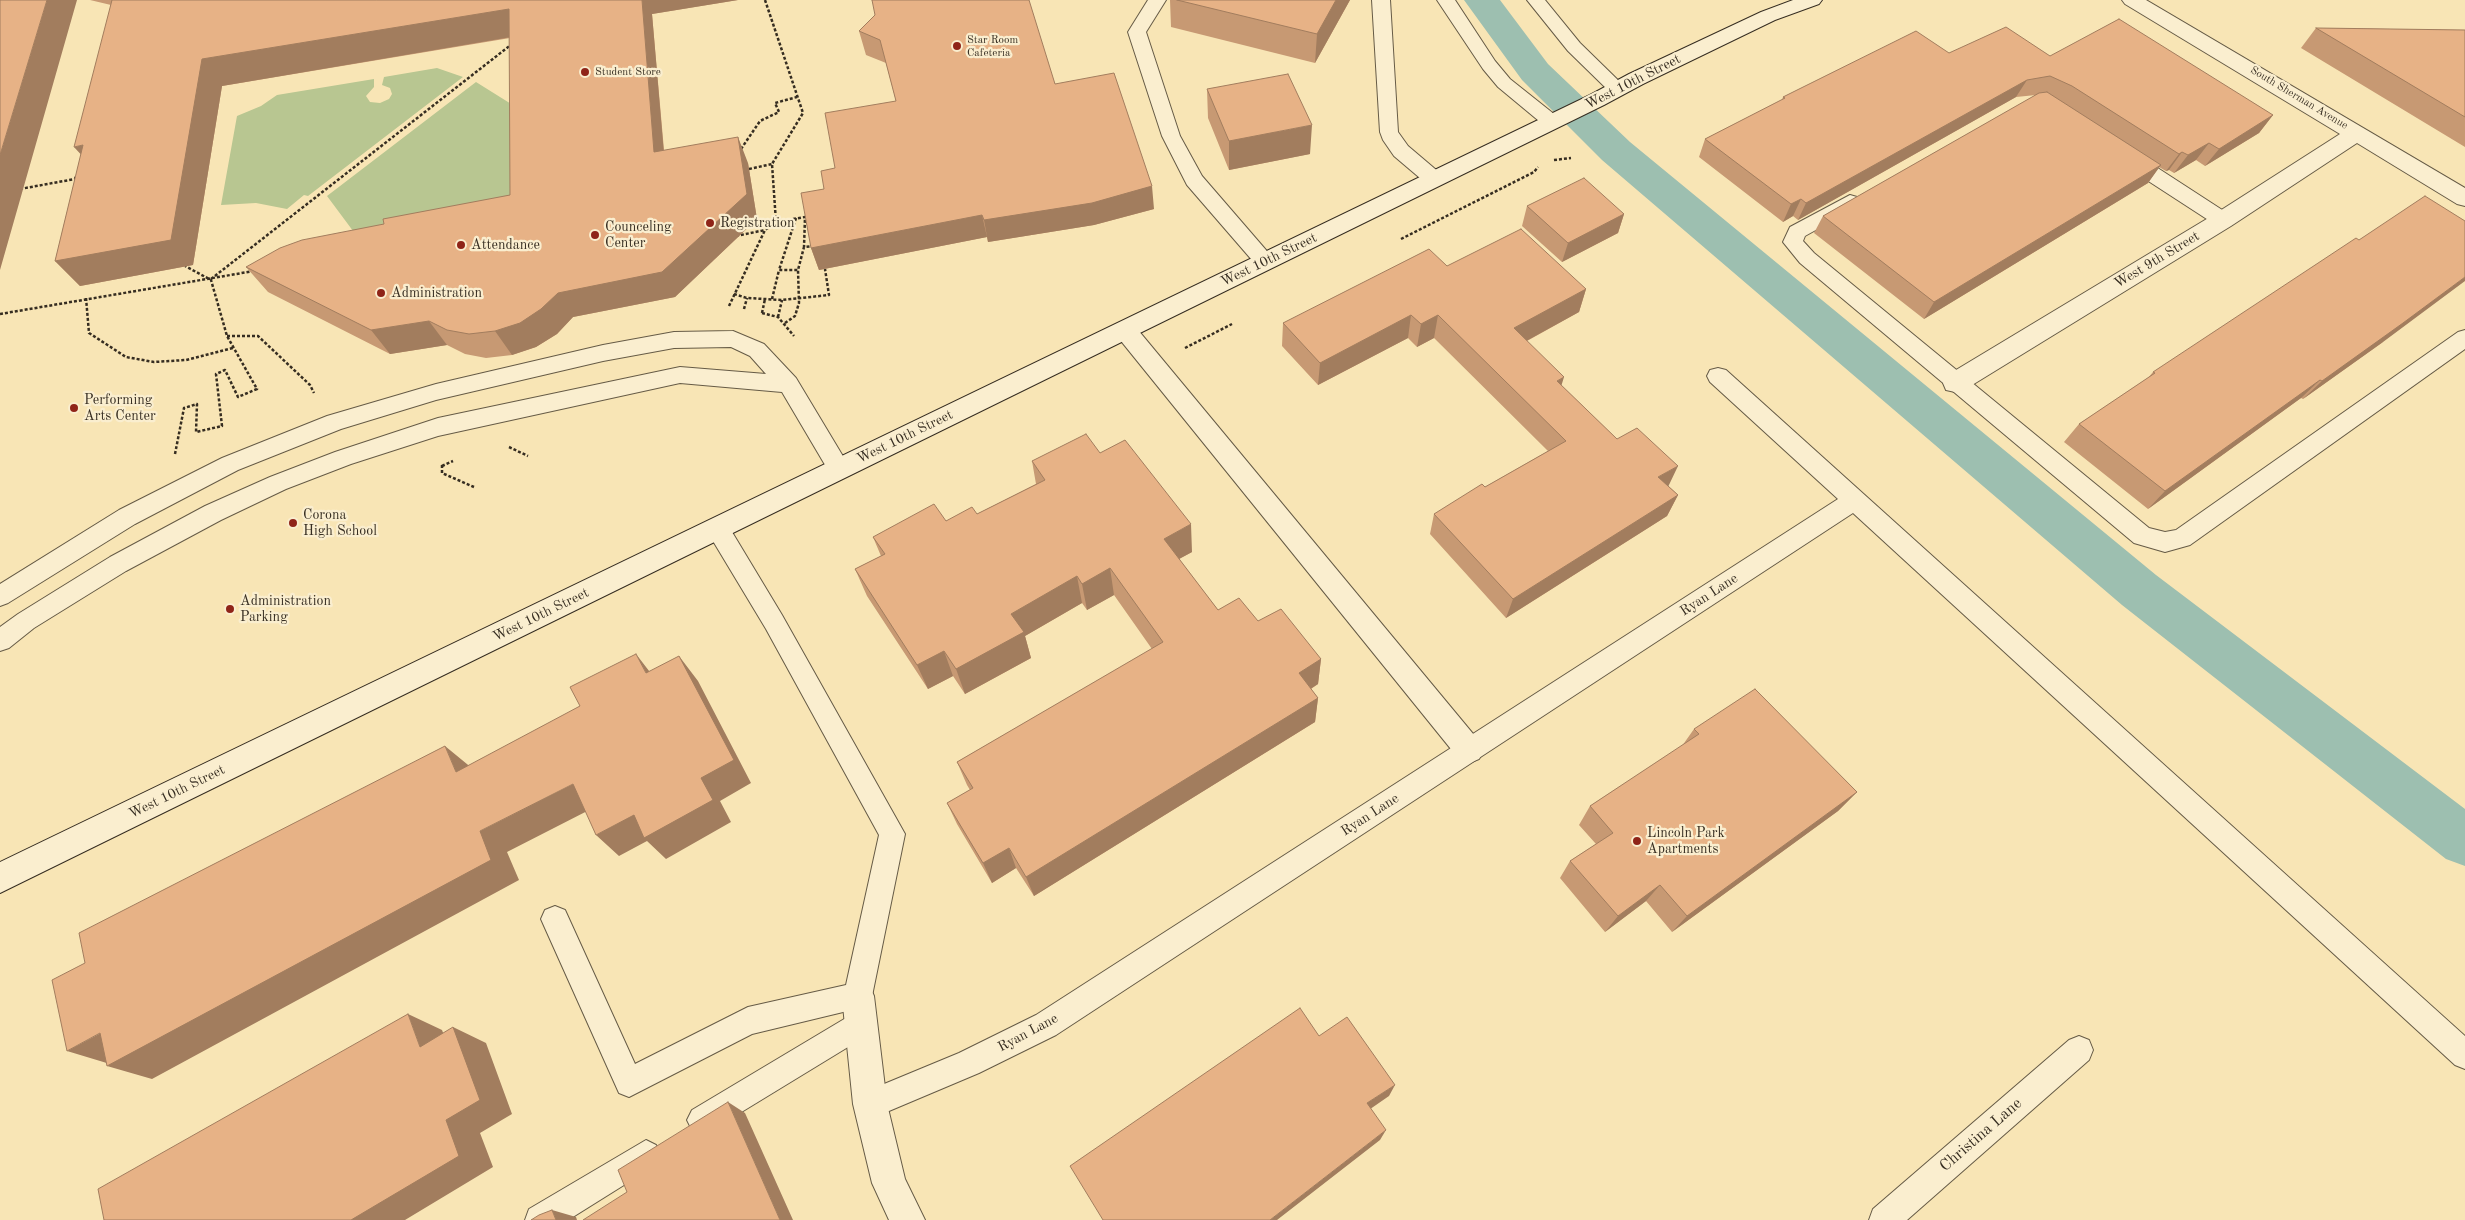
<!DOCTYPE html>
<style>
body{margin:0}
canvas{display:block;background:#f8e5b5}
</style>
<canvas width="2465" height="1220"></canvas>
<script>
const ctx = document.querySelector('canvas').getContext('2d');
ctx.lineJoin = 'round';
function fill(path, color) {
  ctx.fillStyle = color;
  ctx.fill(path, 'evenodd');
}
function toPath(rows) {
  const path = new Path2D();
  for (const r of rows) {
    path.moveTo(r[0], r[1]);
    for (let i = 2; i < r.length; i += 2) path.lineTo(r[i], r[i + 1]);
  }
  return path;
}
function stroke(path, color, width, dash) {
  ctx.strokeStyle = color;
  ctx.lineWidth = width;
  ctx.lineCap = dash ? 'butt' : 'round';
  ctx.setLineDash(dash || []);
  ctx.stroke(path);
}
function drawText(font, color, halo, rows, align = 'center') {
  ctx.font = font + ' "Old Standard TT",serif';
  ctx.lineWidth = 4.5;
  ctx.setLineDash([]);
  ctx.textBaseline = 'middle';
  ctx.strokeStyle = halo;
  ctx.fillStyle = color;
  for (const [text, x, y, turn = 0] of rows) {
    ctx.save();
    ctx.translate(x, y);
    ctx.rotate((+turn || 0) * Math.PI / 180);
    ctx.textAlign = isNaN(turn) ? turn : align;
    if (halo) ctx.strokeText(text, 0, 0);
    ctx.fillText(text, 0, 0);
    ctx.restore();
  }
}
fill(toPath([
 [437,68,463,77,308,196,304,195,287,209,256,203,221,205,237,116,261,106,277,95,374,79,374,87,366,96,370,102,380,103,389,99,392,94,390,88,382,85,384,77],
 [476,82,516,107,515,202,359,239,327,196]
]), '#b8c691');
fill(toPath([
 [1464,0,1500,0,1548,64,1630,142,2156,575,2465,809,2465,866,2446,859,2122,605,1602,160,1522,80,1464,0]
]), '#9dbfb0');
const lane = toPath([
 [1148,0,1166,0,1146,32,1180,136,1202,176,1272,257,1275,262,1272,267,1265,269,1258,267,1187,185,1162,136,1128,32,1148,0],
 [1372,0,1390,0,1398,132,1408,146,1441,174,1444,179,1441,184,1434,186,1427,184,1394,156,1383,140,1380,132,1372,0],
 [1437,0,1455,0,1495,61,1510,79,1559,118,1561,122,1559,126,1552,128,1545,126,1498,87,1483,69,1437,0],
 [1527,0,1545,0,1580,43,1623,85,1626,89,1623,93,1611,93,1568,51,1527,0],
 [2126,151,2133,152,2230,215,2233,220,2230,225,2223,227,2216,225,2119,162,2117,157,2119,152,2126,151],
 [1850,195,1857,197,1860,202,1857,207,1805,236,1803,241,1814,253,2149,528,2165,532,2176,530,2458,332,2465,330,2465,349,2190,545,2165,552,2134,543,1800,263,1783,242,1790,227,1850,195],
 [733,331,764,344,796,378,847,463,850,469,847,475,839,478,831,475,782,392,680,383,438,436,351,464,286,489,221,520,126,571,34,628,9,648,0,651,0,627,18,614,110,557,205,506,270,477,335,452,438,418,680,367,766,374,750,356,731,347,674,348,603,361,436,400,341,429,238,470,135,524,8,603,0,606,0,584,119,510,222,458,327,416,436,384,603,345,674,332,733,331],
 [1718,368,1726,370,2465,1036,2465,1069,2455,1065,1853,513,1056,1035,979,1073,870,1119,860,1114,855,1104,860,1094,959,1053,1036,1015,1838,499,1710,382,1707,376,1710,370,1718,368],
 [718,520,726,522,782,615,905,834,872,996,868,1006,752,1034,629,1097,619,1093,545,928,541,919,545,910,555,906,565,910,635,1064,748,1007,846,985,879,835,766,629,710,536,707,529,710,522,718,520],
 [861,1009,871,1013,875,1023,871,1033,712,1130,702,1135,692,1130,687,1120,692,1110,861,1009],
 [2079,1036,2089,1040,2093,1050,2089,1060,1907,1220,1869,1220,1873,1209,2069,1040,2079,1036],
 [646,1140,656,1145,661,1155,656,1165,568,1220,525,1220,529,1209,646,1140]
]);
const street = toPath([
 [2122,0,2146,0,2465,188,2465,206,2457,204,2357,143,2231,226,1964,390,1955,392,1946,390,1943,383,1946,376,2215,214,2340,134,2125,4,2122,0],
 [1125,321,1133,324,1479,741,1484,750,1479,759,1469,763,1459,759,1117,336,1113,330,1117,324,1125,321],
 [858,980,869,985,874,996,887,1104,905,1179,925,1220,889,1220,872,1183,853,1104,842,996,847,985,858,980]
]);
const secondary = toPath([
 [1793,0,1822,0,1819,4,1775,20,1643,84,1604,105,0,893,0,862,1590,95,1629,74,1761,12,1793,0]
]);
stroke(lane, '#665b46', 2);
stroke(street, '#665b46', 2);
stroke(secondary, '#362d21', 2);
stroke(toPath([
 [765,0,803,113,772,164,776,222],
 [741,149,760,121,779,112,775,103,797,97],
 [1554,160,1571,158],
 [749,169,772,164],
 [20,189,75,179,76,176],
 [796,218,779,270,798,270,804,247,814,246],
 [736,236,765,230],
 [1401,239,1534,172,1538,167],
 [211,279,512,44],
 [734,294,747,298,782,300,829,295,825,269],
 [86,298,89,333,126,357,154,362,186,360,233,348],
 [772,299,779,270],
 [729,306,765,230,776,222,805,217,804,247],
 [744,309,747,298],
 [762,313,778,317,794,336],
 [762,313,765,299],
 [0,314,254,271],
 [778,317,782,300],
 [785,323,795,316,799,303,798,270],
 [227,336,258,336,310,385,314,393],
 [1185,348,1232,324],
 [509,447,528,456],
 [175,454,184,408,197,404,196,432,222,426,216,374,225,370,238,397,257,389,227,336,211,280,185,266],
 [442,465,442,473,474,487],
 [442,466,453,461]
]), '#362d21', 2.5, [3, 2]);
fill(lane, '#faeecf');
fill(street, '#faeecf');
fill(secondary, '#faeecf');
fill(toPath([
 [90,0,738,0,652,14,664,150,748,163,757,219,675,297,573,317,557,334,536,347,512,355,486,358,465,354,447,345,390,354,268,292,246,267,384,224,510,195,510,38,222,86,193,265,80,286,55,261,81,154,111,5],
 [1170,0,1350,0,1315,63,1171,27],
 [2316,28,2465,30,2465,147,2301,48],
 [859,31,1055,84,1154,209,1094,225,988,242,987,237,819,270,811,248,824,189,896,101,886,63,866,55],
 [1949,53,2050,56,2273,115,2259,133,2205,166,2196,160,2174,173,2169,170,2166,171,2159,167,2148,183,1924,319,1814,233,1823,216,2036,95,2016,97,1798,220,1793,216,1783,222,1699,157,1705,139,1782,100,1783,97],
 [1207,89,1310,154,1229,170,1208,118],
 [1527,206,1624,214,1618,233,1562,262,1522,226],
 [1447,266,1586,289,1579,312,1527,341,1562,386,1617,439,1678,495,1667,516,1506,618,1430,534,1434,514,1485,487,1548,451,1434,338,1417,347,1408,338,1318,385,1282,346,1283,323],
 [2383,342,2303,399,2301,398,2148,509,2064,442,2079,424,2148,378,2153,372],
 [1100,453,1192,552,1179,559,1218,610,1258,621,1321,659,1318,684,1311,689,1318,698,1315,722,1034,896,1016,868,992,883,957,824,947,803,970,790,967,785,957,762,1152,649,1114,595,1087,610,1082,603,1025,636,1031,658,965,694,953,676,928,689,867,596,855,569,881,556,873,537,977,514,1036,484,1032,461],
 [1694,729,1857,792,1838,811,1672,932,1646,901,1605,932,1560,878,1570,861,1596,844,1579,825,1590,806,1682,746]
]), '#c79973');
fill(toPath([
 [47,0,77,0,0,270,0,155],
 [642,0,738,0,652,14,666,178,654,152],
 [1336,0,1350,0,1315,63,1317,34],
 [509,9,523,35,222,86,193,265,80,286,55,261,202,59],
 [2027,80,2016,97,1798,220,1806,203],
 [2273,115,2259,133,2205,166,2219,149],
 [1312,125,1310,154,1229,170,1229,141],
 [738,137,748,163,757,219,675,297,573,317,557,334,536,347,512,355,495,331,558,293],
 [2209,143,2196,160,2174,173,2188,155],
 [83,145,97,172,74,147],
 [2182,152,2169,170,2166,171,2179,154],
 [2161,165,2148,183,1924,319,1934,302],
 [1152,186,1154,209,1094,225,988,242,984,220],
 [1801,199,1793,216,1783,222,1791,204],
 [1624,214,1618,233,1562,262,1568,243],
 [982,215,987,237,819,270,811,248],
 [2465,277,2465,281,2383,342,2303,399,2322,381],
 [1586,289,1579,312,1508,351,1514,328],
 [1411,315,1408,338,1318,385,1320,363],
 [1438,315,1434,338,1417,347,1421,324],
 [429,321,447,345,390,354,371,330],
 [1564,377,1557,400,1557,381],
 [2320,380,2301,398,2148,509,2165,491],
 [1678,466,1668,487,1658,477],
 [1678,495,1667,516,1506,618,1513,599],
 [1191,524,1192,552,1166,566,1164,539],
 [1110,568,1114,595,1087,610,1082,584],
 [1077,576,1082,603,1025,636,1031,658,965,694,956,669,1011,614],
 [944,651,953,676,928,689,917,665],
 [636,654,656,680,646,673],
 [679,656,698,681,751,783,720,801,731,822,666,859,647,841,619,856,596,835,701,778],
 [1321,659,1318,684,1296,698,1299,673],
 [1318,698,1315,722,1034,896,1026,877],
 [445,746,473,769,456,772],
 [573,784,597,806,507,852,519,880,152,1079,107,1066,110,1064,67,1051,480,831],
 [1857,792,1838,811,1672,932,1687,916],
 [1009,848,1016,868,992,883,983,863],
 [1660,885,1646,901,1605,932,1618,916],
 [408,1014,442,1030,454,1062,420,1047],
 [453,1027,486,1043,512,1114,480,1133,493,1167,405,1220,351,1220,446,1120],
 [1395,1085,1389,1096,1363,1114,1367,1103],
 [728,1102,745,1113,793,1220,780,1220],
 [1386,1130,1380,1140,1277,1220,1270,1220],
 [552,1210,576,1217,577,1220,556,1220]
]), '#a27d5e');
const building = toPath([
 [0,0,47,0,0,155,0,0],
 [112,0,642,0,654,152,738,137,747,194,662,272,558,293,541,309,520,323,495,331,469,334,447,330,429,321,371,330,246,267,280,248,302,240,384,224,383,219,510,195,509,9,202,59,171,240,55,261,83,145,74,147,112,0],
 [872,0,1029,0,1055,84,1114,73,1152,186,1092,203,984,220,982,215,811,248,801,193,824,189,821,171,835,168,825,113,896,101,880,40,859,31,875,15,872,0],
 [1177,0,1336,0,1317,34,1177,0],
 [2119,19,2273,115,2219,149,2209,143,2188,155,2182,152,2179,154,2072,86,2050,76,2027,80,1806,203,1801,199,1791,204,1705,139,1785,98,1783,97,1916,31,1949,53,2006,27,2050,56,2119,19],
 [2316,28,2465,30,2465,117,2316,28],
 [1288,74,1312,125,1229,141,1207,89,1288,74],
 [2047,92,2161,165,1934,302,1823,216,2039,93,2047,92],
 [1584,178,1624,214,1568,243,1527,206,1584,178],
 [2425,196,2465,221,2465,277,2403,323,2322,381,2320,380,2165,491,2079,424,2155,373,2153,372,2356,238,2359,240,2425,196],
 [1521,229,1586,289,1514,328,1564,377,1557,381,1617,439,1637,428,1678,466,1658,477,1678,495,1513,599,1434,514,1482,484,1485,487,1566,441,1438,315,1421,324,1411,315,1320,363,1283,323,1429,249,1447,266,1521,229],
 [1086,434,1100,453,1125,440,1191,524,1164,539,1218,610,1239,598,1258,621,1281,609,1321,659,1299,673,1318,698,1026,877,1009,848,983,863,947,803,973,788,957,762,1163,642,1110,568,1082,584,1077,576,1011,614,1024,632,956,669,944,651,917,665,855,569,885,554,873,537,934,504,946,521,972,507,977,514,1045,480,1032,461,1086,434],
 [636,654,646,673,679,656,734,760,701,778,713,800,644,838,634,815,596,835,573,784,480,831,491,860,107,1066,100,1033,67,1051,52,980,85,963,79,933,445,746,456,772,580,706,570,687,636,654],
 [1755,689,1857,792,1687,916,1660,885,1618,916,1570,861,1613,833,1590,806,1699,734,1694,729,1755,689],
 [1300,1008,1319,1036,1347,1017,1395,1085,1367,1103,1386,1130,1270,1220,1103,1220,1070,1166,1300,1008],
 [408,1014,420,1047,453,1027,480,1100,446,1120,459,1156,351,1220,104,1220,98,1189,408,1014],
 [728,1102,780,1220,583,1220,627,1192,618,1170,728,1102],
 [552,1210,556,1220,531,1220,539,1215,552,1210]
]);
fill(building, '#e7b286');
stroke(building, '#a27d5e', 1);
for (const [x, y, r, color] of [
 [957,46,5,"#8f2418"],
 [585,72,5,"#8f2418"],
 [710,223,5,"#8f2418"],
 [595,235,5,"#8f2418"],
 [461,245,5,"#8f2418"],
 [381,293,5,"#8f2418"],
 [74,408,5,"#8f2418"],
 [293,523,5,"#8f2418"],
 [230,609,5,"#8f2418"],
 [1637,841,5,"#8f2418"]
]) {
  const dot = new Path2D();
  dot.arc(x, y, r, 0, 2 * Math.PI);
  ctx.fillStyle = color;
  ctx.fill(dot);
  stroke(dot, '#faeecf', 2);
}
drawText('11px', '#362d21', '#faeecf', [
 ["Star Room",967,40],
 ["Cafeteria",967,53],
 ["Student Store",595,72]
], 'left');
drawText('11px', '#362d21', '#faeecf', [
 ["South Sherman Avenue",2299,98,31]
]);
drawText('14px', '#362d21', '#faeecf', [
 ["West 10th Street",1633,82,-27],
 ["West 10th Street",1269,260,-26],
 ["West 9th Street",2157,260,-31],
 ["West 10th Street",905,437,-26],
 ["Ryan Lane",1709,595,-33],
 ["West 10th Street",541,615,-26],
 ["West 10th Street",177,792,-26],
 ["Ryan Lane",1370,815,-33],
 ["Ryan Lane",1028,1033,-28]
]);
drawText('14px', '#362d21', '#faeecf', [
 ["Registration",720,223],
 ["Counceling",605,227],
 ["Center",605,243],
 ["Attendance",471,245],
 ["Administration",391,293],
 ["Performing",84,400],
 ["Arts Center",84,416],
 ["Corona",303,515],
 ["High School",303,531],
 ["Administration",240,601],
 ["Parking",240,617],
 ["Lincoln Park",1647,833],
 ["Apartments",1647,849]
], 'left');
drawText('16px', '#362d21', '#faeecf', [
 ["Christina Lane",1981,1135,-41]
]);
</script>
